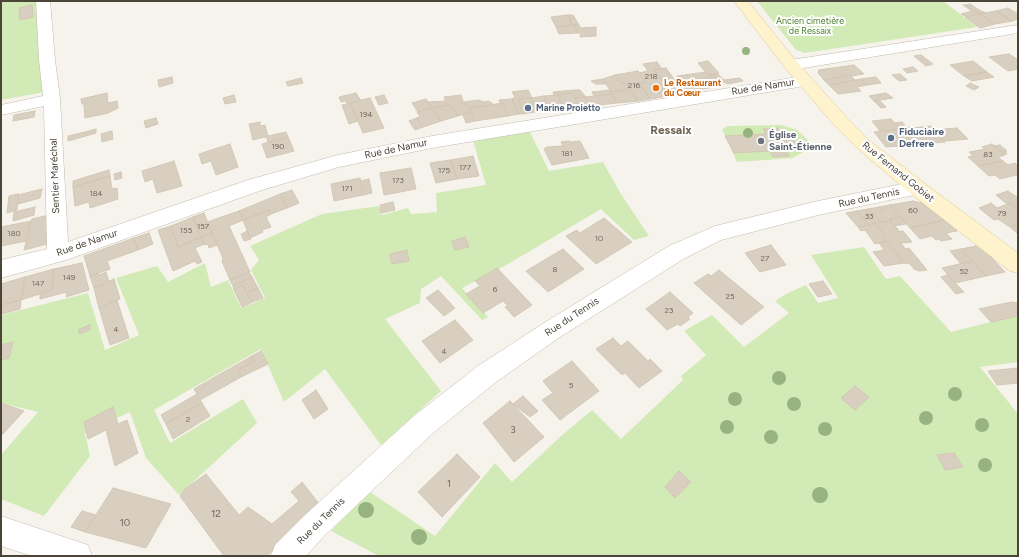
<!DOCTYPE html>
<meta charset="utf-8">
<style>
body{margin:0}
#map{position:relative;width:1019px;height:557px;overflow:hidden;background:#f6f3ec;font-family:Figtree,sans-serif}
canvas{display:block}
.frame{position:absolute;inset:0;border:2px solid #4b4439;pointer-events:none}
</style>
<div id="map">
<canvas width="1019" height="557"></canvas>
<div class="frame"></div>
</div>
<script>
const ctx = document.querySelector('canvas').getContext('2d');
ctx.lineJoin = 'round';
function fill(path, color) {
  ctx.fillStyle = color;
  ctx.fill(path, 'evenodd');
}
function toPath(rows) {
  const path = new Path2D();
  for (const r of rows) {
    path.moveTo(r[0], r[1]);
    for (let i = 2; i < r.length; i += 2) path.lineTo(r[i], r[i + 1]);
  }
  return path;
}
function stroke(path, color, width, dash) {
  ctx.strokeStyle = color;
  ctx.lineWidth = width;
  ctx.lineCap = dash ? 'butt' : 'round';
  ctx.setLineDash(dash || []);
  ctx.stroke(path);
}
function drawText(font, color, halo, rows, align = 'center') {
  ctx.font = font + ' Figtree,sans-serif';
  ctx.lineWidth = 4;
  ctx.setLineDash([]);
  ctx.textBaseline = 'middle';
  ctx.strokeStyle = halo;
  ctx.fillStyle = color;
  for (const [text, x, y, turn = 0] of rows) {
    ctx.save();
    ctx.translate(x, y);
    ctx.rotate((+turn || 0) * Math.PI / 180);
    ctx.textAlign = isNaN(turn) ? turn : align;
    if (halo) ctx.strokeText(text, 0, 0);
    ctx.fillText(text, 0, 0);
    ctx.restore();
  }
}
fill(toPath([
 [1,1,39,1,45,92,1,100],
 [757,1,943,1,977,27,805,53,796,50],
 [782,125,797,130,808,140,807,150,793,158,737,162,722,129,728,126],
 [529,130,549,171,603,162,621,194,649,236,634,240,601,209,508,264,462,288,488,317,482,320,441,276,421,289,420,303,385,319,441,391,381,445,325,369,284,402,261,349,154,410,170,443,243,399,257,423,179,495,146,458,130,412,85,433,90,456,44,516,1,499,1,455,38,412,1,403,1,315,88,293,105,350,139,335,116,278,157,266,168,282,205,263,211,287,228,280,241,308,265,298,251,270,259,260,250,246,322,214,379,206,382,215,408,208,411,214,437,212,436,193,486,185,473,140],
 [864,247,886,279,900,276,951,332,1018,315,1018,362,980,367,1018,414,1018,556,379,556,331,531,370,492,435,536,495,463,512,482,560,437,592,410,621,439,683,380,681,376,706,355,684,331,712,315,744,347,789,313,775,301,788,293,806,285,818,303,838,298,811,255]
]), '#d2eab5');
const building = toPath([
 [970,4,979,10,986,13,980,14,966,5,970,4],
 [32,5,33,17,20,20,19,8,32,5],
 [963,5,966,5,980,14,967,17,961,14,972,11,963,5],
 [1008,8,1018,14,1018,19,1012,21,996,11,1008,8],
 [996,11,1012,21,995,24,980,14,996,11],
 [980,14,995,24,980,28,965,17,980,14],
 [568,15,573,15,579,25,572,25,568,15],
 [568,15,572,25,556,27,551,17,568,15],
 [572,25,575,25,577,33,559,34,556,27,572,25],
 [575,25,579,25,581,28,596,27,596,36,580,37,581,33,577,33,575,25],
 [1009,54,1018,60,1018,69,1008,71,989,57,1009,54],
 [921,55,933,64,926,66,914,56,921,55],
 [708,61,719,73,708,75,698,63,708,61],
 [973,61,987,72,964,76,950,65,973,61],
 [657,62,662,69,654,70,673,95,650,99,639,83,646,82,639,73,648,71,643,64,657,62],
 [854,65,864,74,824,80,818,73,819,70,854,65],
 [913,67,918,71,907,73,903,69,913,67],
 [666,68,677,83,684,92,673,95,654,70,666,68],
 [638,71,646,82,639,83,650,99,638,101,625,83,621,83,615,75,638,71],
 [706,72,711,77,682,82,677,76,706,72],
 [987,72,994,77,972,81,964,76,987,72],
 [718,74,724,80,740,78,743,81,727,84,725,82,719,83,714,76,711,77,710,75,718,74],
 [900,74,907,80,899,81,892,75,900,74],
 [615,75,621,83,625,83,630,89,611,92,603,79,615,75],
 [850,75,855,80,829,85,824,80,850,75],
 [714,76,721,86,684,92,677,83,714,76],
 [172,77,173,83,159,87,158,80,172,77],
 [876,77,881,83,867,85,861,79,876,77],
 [301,78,303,83,288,86,286,82,301,78],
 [603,79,606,84,596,84,591,81,603,79],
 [861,79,867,85,857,87,861,91,838,94,829,85,861,79],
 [970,83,979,87,974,90,966,86,970,83],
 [630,89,638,101,617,103,611,92,630,89],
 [528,90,532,98,519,99,522,114,518,114,512,99,515,97,512,92,528,90],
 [575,90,580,90,586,97,575,98,573,93,575,90],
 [575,90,572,93,554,95,553,92,575,90],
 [610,90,612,94,594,96,592,92,610,90],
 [107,93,108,103,117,101,118,108,108,113,85,118,84,104,82,104,81,99,107,93],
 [356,93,361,101,350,103,358,121,349,124,342,105,347,104,346,101,341,102,339,97,356,93],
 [573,93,579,107,563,109,558,95,573,93],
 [886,93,893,98,874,101,869,96,886,93],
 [613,94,617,103,589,106,586,97,613,94],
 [234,95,236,102,225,104,223,98,234,95],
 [384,95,388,103,379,105,375,97,384,95],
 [461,95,463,101,471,112,458,116,449,105,447,105,444,97,461,95],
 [558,95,563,109,548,111,544,96,558,95],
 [544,96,548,111,535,112,532,98,544,96],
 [586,97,589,106,579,107,575,98,586,97],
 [370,98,384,128,363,133,350,103,370,98],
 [532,98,535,112,522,114,519,99,532,98],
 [426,99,431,108,418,112,412,103,426,99],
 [512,99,518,114,508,116,503,103,501,104,499,100,512,99],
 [478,100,484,102,489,101,494,105,470,108,471,112,464,102,478,100],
 [446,101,447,105,432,108,427,102,446,101],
 [874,101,880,101,886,107,881,108,874,101],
 [503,103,508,116,475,121,470,108,503,103],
 [449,105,458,116,441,121,432,108,449,105],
 [431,108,441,121,423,127,417,118,420,117,417,112,431,108],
 [35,111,34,117,13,121,14,115,35,111],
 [471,112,475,121,466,123,463,115,471,112],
 [156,118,158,124,146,128,144,121,156,118],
 [417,118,423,127,415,130,409,121,417,118],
 [891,119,900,129,880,131,872,121,891,119],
 [260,122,260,126,265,125,268,136,286,132,288,137,268,143,267,138,264,137,253,140,249,124,260,122],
 [902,122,906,127,910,127,912,128,900,129,894,123,902,122],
 [931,126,945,142,886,147,874,132,931,126],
 [778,128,782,135,792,137,796,144,790,147,785,148,789,156,773,157,770,151,734,153,725,136,766,134,763,129,778,128],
 [957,128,968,139,945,141,934,130,957,128],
 [96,129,96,133,86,136,85,132,96,129],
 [112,131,113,139,102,142,101,134,112,131],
 [85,132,86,136,68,141,68,136,85,132],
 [288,137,294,151,267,158,262,144,288,137],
 [569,141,570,142,580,141,589,158,552,165,544,149,547,147,563,146,561,142,569,141],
 [230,144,238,167,216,175,211,161,202,164,199,154,230,144],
 [992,144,1005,155,998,157,1003,161,978,166,968,157,973,156,969,152,985,149,982,147,992,144],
 [1000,145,1007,151,1005,151,1007,154,1004,154,994,146,1000,145],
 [473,156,479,176,457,179,451,160,473,156],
 [451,160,457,179,436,183,430,163,451,160],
 [174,161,182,186,157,193,153,179,145,182,142,171,174,161],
 [1003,161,1008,165,1015,163,1018,166,1018,176,1016,175,1000,179,995,175,989,176,978,166,1003,161],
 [411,168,416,189,384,195,380,173,411,168],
 [109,170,110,176,73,187,73,181,109,170],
 [121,172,122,178,115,180,114,174,121,172],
 [110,176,112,189,117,188,118,199,90,208,89,202,75,206,73,187,110,176],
 [360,178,363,195,334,201,331,184,360,178],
 [369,179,372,193,363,195,360,181,369,179],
 [42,189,40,198,18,204,18,195,42,189],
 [292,190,299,203,287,208,280,194,292,190],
 [1008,191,1018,198,1018,208,1010,203,1007,204,996,195,1008,191],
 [18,194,17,210,7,213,9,196,18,194],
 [280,194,287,208,271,214,269,210,243,220,239,211,280,194],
 [913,201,922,203,944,220,910,228,890,205,913,201],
 [393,202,395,210,381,213,380,205,393,202],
 [991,203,997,208,1010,203,1018,209,1018,224,1010,227,998,219,994,220,979,208,991,203],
 [890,205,901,217,890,219,879,207,890,205],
 [35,207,34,215,13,221,14,212,35,207],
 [879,207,886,213,892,220,881,222,868,209,879,207],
 [868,209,881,222,869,225,857,211,868,209],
 [269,210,271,214,266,217,271,227,262,230,263,232,250,238,243,220,269,210],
 [239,211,243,220,229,226,250,272,230,280,222,261,223,258,207,222,239,211],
 [857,211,869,225,858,227,846,213,857,211],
 [204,213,212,233,201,237,193,217,204,213],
 [49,215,46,233,51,232,47,244,24,250,32,219,49,215],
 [193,217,201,237,178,247,171,226,193,217],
 [901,217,906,224,894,226,890,221,892,220,890,219,901,217],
 [604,218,632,242,596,264,566,236,577,230,580,233,604,218],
 [944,220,957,231,946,233,952,239,941,241,939,239,936,240,932,236,920,239,910,228,944,220],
 [31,221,26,241,1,246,1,227,31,221],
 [890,221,899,230,893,231,894,232,903,231,912,242,901,243,905,249,909,248,927,270,919,271,914,269,910,264,904,263,875,223,890,221],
 [875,223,885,236,883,236,887,241,875,244,865,230,861,231,858,227,875,223],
 [1018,224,1018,234,1010,227,1018,224],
 [171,226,178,247,201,237,204,244,195,248,202,262,197,264,195,261,173,271,158,230,171,226],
 [247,231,251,239,244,241,241,234,247,231],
 [149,233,153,244,138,250,134,238,149,233],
 [212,233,217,245,209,248,208,244,204,245,201,237,212,233],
 [465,237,469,247,455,250,452,241,465,237],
 [134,238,138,250,107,261,110,269,90,276,84,256,134,238],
 [887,241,904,263,884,266,873,252,884,250,879,243,887,241],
 [771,245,786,265,760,272,745,253,771,245],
 [976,246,991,257,1005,272,986,276,961,249,976,246],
 [563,249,584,269,548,292,526,271,563,249],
 [961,249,972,261,961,264,950,251,961,249],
 [407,250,409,261,392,264,390,254,407,250],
 [972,261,986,276,955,283,942,268,972,261],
 [82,263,89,290,66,297,67,292,40,299,40,294,52,290,54,269,82,263],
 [497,268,532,305,514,317,505,307,508,306,503,301,483,313,466,294,480,286,475,281,497,268],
 [54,269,52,290,21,300,25,277,54,269],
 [719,270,764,307,741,325,694,283,708,274,711,276,719,270],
 [106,272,109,282,94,288,90,276,98,273,99,275,106,272],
 [249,272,252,277,233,286,230,280,249,272],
 [948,275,955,283,964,292,956,294,941,277,948,275],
 [25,277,21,300,1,305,1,284,25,277],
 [252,277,258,288,247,293,243,285,234,290,233,286,252,277],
 [114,279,120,299,99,308,94,288,114,279],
 [823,281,832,294,818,297,809,284,823,281],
 [243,285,252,302,242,307,234,290,243,285],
 [258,288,263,298,252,302,247,293,258,288],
 [438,290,455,308,444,316,426,298,438,290],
 [670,292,693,313,688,317,690,319,680,326,678,324,667,330,646,309,670,292],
 [21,300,20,309,1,314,1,305,21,300],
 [117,300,129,338,110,345,99,308,117,300],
 [1011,302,1018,303,1018,316,991,322,979,309,1011,302],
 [455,320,473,340,440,363,422,341,455,320],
 [90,325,90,330,79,334,79,329,90,325],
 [613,338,621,346,628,341,648,361,650,359,662,371,639,388,625,373,622,375,596,349,613,338],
 [13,342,9,358,1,360,1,345,13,342],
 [261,351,268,364,241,377,238,370,254,361,252,356,261,351],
 [252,356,254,361,238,370,241,377,200,400,202,403,166,424,161,415,197,394,194,389,252,356],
 [572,361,599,391,560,420,542,400,553,393,543,381,572,361],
 [1018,368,1018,383,997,385,988,371,1018,368],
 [855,386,869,397,855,410,841,398,855,386],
 [316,390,328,409,314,419,302,400,316,390],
 [523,396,538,411,530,417,513,404,523,396],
 [510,401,544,437,514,462,483,423,510,401],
 [1,403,24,411,1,436,1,403],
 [202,403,210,416,173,439,166,424,202,403],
 [113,407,118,424,127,420,138,453,115,466,106,430,88,439,84,422,113,407],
 [954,453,963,467,945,470,937,455,954,453],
 [457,454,480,477,442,517,418,492,457,454],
 [679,471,691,482,675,498,665,487,679,471],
 [206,474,239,515,248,507,272,524,299,501,291,492,302,482,320,505,267,556,224,556,180,496,185,489,206,474],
 [113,488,171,504,146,548,85,532,113,488],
 [82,511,96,515,85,532,71,527,82,511]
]);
fill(building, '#d8cfc1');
stroke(building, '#d3c7b4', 1);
const street = toPath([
 [36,1,50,1,55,60,60,99,68,242,248,180,338,155,432,136,804,76,810,78,812,81,810,84,804,86,432,148,339,167,262,190,66,260,1,278,1,260,47,249,44,106,1,115,1,105,43,96,39,60,36,1],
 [1018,25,1018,33,791,70,785,68,783,65,785,62,791,60,1018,25],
 [917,181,924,183,927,188,924,193,818,215,721,240,685,258,560,337,496,382,433,433,325,535,306,556,271,556,275,545,305,515,415,415,478,366,544,323,669,246,715,226,818,201,917,181],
 [1,516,88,545,92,556,32,556,1,546,1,516]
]);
const secondary = toPath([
 [734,1,748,1,797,62,847,118,870,141,924,183,1018,253,1018,273,1010,271,910,193,858,149,835,126,785,68,734,1]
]);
stroke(street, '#c2bbae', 1);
stroke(secondary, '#d6c79b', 1);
fill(street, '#fff');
fill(secondary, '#fff3cd');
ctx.fillStyle = '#97b381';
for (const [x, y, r] of [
 [746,51,4],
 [748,133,5],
 [779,378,7],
 [955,394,7],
 [735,399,7],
 [794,404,7],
 [926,418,7],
 [982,425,7],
 [727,427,7],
 [825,429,7],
 [771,437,7],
 [985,465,7],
 [820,495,8],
 [366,510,8],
 [419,537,8]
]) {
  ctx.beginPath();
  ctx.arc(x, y, r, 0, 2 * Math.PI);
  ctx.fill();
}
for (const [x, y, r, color] of [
 [656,88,4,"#e8710a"],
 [528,108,4,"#5c6f8a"],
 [891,138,4,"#5c6f8a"],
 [761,141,4,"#6b7280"]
]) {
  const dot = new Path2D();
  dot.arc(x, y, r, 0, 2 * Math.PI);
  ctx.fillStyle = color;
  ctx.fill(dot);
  stroke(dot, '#fff', 1.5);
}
drawText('8px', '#6e675b', null, [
 ["218",651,77],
 ["216",634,86],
 ["194",366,115],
 ["190",278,147],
 ["181",567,154],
 ["83",988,155],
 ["177",465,168],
 ["175",444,171],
 ["173",398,181],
 ["171",347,189],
 ["184",96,194],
 ["60",913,211],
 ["79",1002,214],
 ["33",869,217],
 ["157",203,227],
 ["155",186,231],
 ["180",14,234],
 ["10",599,239],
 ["27",765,259],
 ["8",555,270],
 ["52",964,272],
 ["149",69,278],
 ["147",38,284],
 ["6",495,290],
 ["25",730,297],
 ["23",669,311],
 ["4",116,330],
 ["4",444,352],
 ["5",571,386],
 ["2",188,420]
]);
drawText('9px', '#4a7f2a', '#fff', [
 ["Ancien cimetière",810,21],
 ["de Ressaix",810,31]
]);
drawText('bold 9px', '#c56008', '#fff', [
 ["Le Restaurant",664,83],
 ["du Cœur",664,93]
], 'left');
drawText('bold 9px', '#4e5e75', '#fff', [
 ["Marine Proietto",536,108]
], 'left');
drawText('10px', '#4b4439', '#fff', [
 ["Rue de Namur",763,87,-9],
 ["Rue de Namur",396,149,-12],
 ["Rue Fernand Gobiet",898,172,39],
 ["Sentier Maréchal",55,176,-92],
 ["Rue du Tennis",869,198,-12],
 ["Rue de Namur",87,243,-19],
 ["Rue du Tennis",572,317,-33],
 ["Rue du Tennis",321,521,-44]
]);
drawText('bold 10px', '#4e5e75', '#fff', [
 ["Fiduciaire",899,132],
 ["Defrere",899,144]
], 'left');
drawText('bold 10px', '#5b616d', '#fff', [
 ["Église",769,135],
 ["Saint-Étienne",769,147]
], 'left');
drawText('10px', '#6e675b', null, [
 ["3",513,430],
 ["1",449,484],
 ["12",216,514],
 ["10",125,523]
]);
drawText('bold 12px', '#6e6250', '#fff', [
 ["Ressaix",671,130]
]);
</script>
